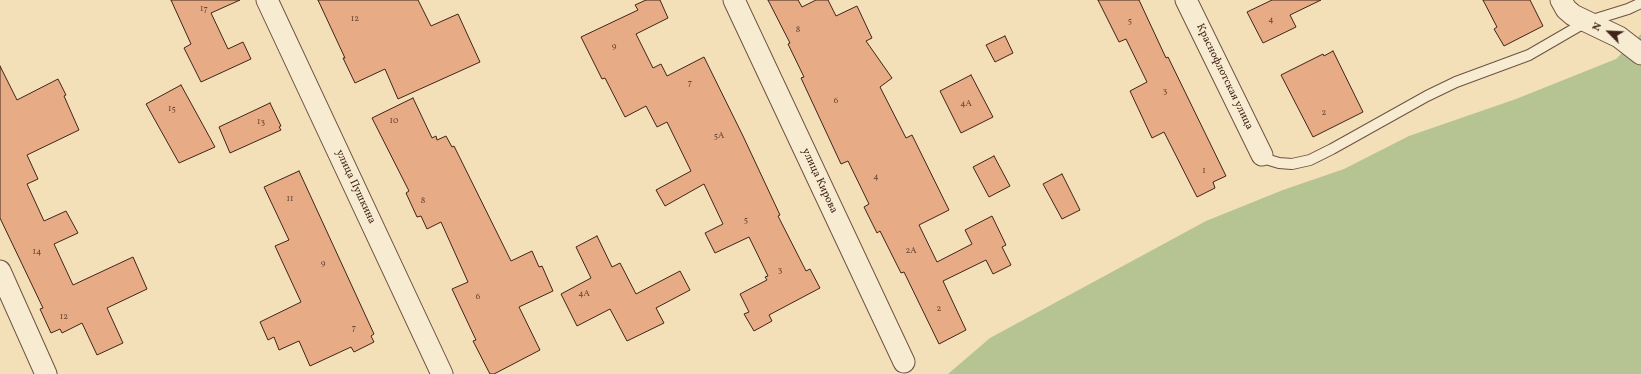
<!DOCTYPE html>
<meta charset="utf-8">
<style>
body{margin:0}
#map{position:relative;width:1641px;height:374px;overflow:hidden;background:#f3e0b8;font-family:Vollkorn,serif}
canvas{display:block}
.north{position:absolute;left:1589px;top:12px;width:40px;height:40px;-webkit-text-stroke:3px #f7ebd1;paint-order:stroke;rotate:294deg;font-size:11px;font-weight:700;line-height:16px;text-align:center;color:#402419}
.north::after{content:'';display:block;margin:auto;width:14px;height:18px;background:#402419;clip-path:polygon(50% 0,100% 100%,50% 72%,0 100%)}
</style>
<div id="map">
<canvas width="1641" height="374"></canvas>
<div class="north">N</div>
</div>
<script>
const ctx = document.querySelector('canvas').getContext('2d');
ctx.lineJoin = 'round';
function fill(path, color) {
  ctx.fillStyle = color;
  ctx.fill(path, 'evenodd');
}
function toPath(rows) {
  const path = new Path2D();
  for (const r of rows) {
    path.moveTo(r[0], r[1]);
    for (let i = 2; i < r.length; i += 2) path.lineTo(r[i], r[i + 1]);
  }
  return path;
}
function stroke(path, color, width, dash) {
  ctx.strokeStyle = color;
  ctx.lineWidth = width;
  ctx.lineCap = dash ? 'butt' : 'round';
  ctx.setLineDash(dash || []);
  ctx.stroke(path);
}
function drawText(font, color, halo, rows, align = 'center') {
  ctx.font = font + ' Vollkorn,serif';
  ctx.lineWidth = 3;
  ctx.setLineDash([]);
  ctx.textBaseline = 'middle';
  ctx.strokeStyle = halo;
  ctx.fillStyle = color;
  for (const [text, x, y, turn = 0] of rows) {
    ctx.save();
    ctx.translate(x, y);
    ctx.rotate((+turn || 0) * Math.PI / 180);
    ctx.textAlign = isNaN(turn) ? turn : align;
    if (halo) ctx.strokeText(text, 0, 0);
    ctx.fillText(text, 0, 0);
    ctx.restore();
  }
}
fill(toPath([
 [1641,34,1641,374,948,374,990,338,1206,221,1283,190,1344,169,1409,136,1516,99,1616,59]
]), '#b6c393');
const building = toPath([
 [171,0,240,0,211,13,228,49,243,42,251,59,201,82,184,48,191,44,171,0],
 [318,0,418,0,431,26,458,14,480,62,398,99,385,69,355,83,343,58,345,58,318,0],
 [646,0,660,0,668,18,636,34,653,68,661,64,667,76,704,57,743,136,780,215,778,216,806,271,810,269,820,288,769,315,772,321,754,331,744,314,749,312,740,294,767,280,765,277,768,276,749,237,715,253,705,233,723,224,704,184,665,206,656,190,691,171,667,122,657,127,646,106,625,117,605,78,602,79,581,37,638,10,635,5,646,0],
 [768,0,798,0,802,7,816,0,828,0,836,16,857,6,872,38,866,41,892,78,880,87,906,138,912,135,949,210,919,225,937,262,972,244,965,230,992,216,1006,245,1002,247,1011,265,993,274,986,260,943,281,966,330,939,344,904,272,901,273,880,231,877,233,864,207,869,204,848,161,841,164,801,78,804,77,788,44,790,43,768,0],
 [1098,0,1139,0,1166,58,1168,57,1226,176,1213,182,1215,188,1197,197,1164,132,1152,138,1130,91,1147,82,1126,39,1119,42,1098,0],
 [1272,0,1321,0,1290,15,1296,27,1263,43,1247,12,1272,0],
 [1483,0,1530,0,1543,26,1504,46,1494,29,1497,27,1483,0],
 [1005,36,1013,53,995,62,986,45,1005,36],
 [1333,51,1363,112,1313,137,1281,75,1323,54,1324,56,1333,51],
 [0,66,17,100,58,79,66,95,64,96,79,130,27,155,38,179,27,184,44,221,66,211,78,233,54,244,73,285,133,257,147,289,107,308,123,343,97,355,82,323,62,333,60,329,51,333,40,309,43,308,0,218,0,66],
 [971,75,993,117,961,133,940,91,971,75],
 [181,85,215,147,179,163,146,104,181,85],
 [413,98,432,138,436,136,437,140,446,136,452,147,454,146,511,261,532,251,539,267,542,266,553,291,519,307,540,350,494,374,490,374,473,341,476,340,452,289,468,282,441,222,427,229,421,216,417,217,406,193,409,191,372,118,413,98],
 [270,103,281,126,279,127,281,130,230,153,219,127,270,103],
 [994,156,1010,186,989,197,973,167,994,156],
 [299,171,374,334,371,336,374,342,354,352,351,347,310,366,299,341,279,350,274,337,268,340,260,322,301,302,275,246,289,240,264,187,299,171],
 [1062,174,1080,210,1062,219,1043,184,1062,174],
 [597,236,612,267,620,263,636,294,680,271,690,290,656,308,664,323,627,341,610,309,577,326,561,294,591,278,576,247,597,236]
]);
fill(building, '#e7ac86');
stroke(building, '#402419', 1);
const service = toPath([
 [1262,155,1269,160,1279,163,1292,164,1310,160,1332,149,1427,96,1456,82,1529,55,1586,22,1628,9,1641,3]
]);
const minor = toPath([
 [267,0,442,374],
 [734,0,904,362],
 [1186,0,1262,155],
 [1561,0,1566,9,1573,15,1619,37,1641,54],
 [0,271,46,374]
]);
stroke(service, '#6d5341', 12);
stroke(minor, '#6d5341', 23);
stroke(service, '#f7ebd1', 10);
stroke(minor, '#f7ebd1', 21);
drawText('9px', '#6a4634', null, [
 ["17",204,9],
 ["12",355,19],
 ["4",1271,20],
 ["5",1130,21],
 ["8",798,30],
 ["9",614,47],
 ["7",690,83],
 ["3",1165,91],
 ["6",836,101],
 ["4А",966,104],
 ["15",172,109],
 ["2",1324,113],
 ["10",394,121],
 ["13",261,122],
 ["5А",719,136],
 ["1",1204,171],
 ["4",876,177],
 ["11",290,199],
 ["8",423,201],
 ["5",746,220],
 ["2А",911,251],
 ["14",37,252],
 ["9",323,264],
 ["3",780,270],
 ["4А",584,294],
 ["6",478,297],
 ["2",939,309],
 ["12",64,317],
 ["7",354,328]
]);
drawText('11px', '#402419', '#f7ebd1', [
 ["Краснофлотская улица",1224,77,64],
 ["улица Кирова",819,181,65],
 ["улица Пушкина",355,187,65]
]);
</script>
